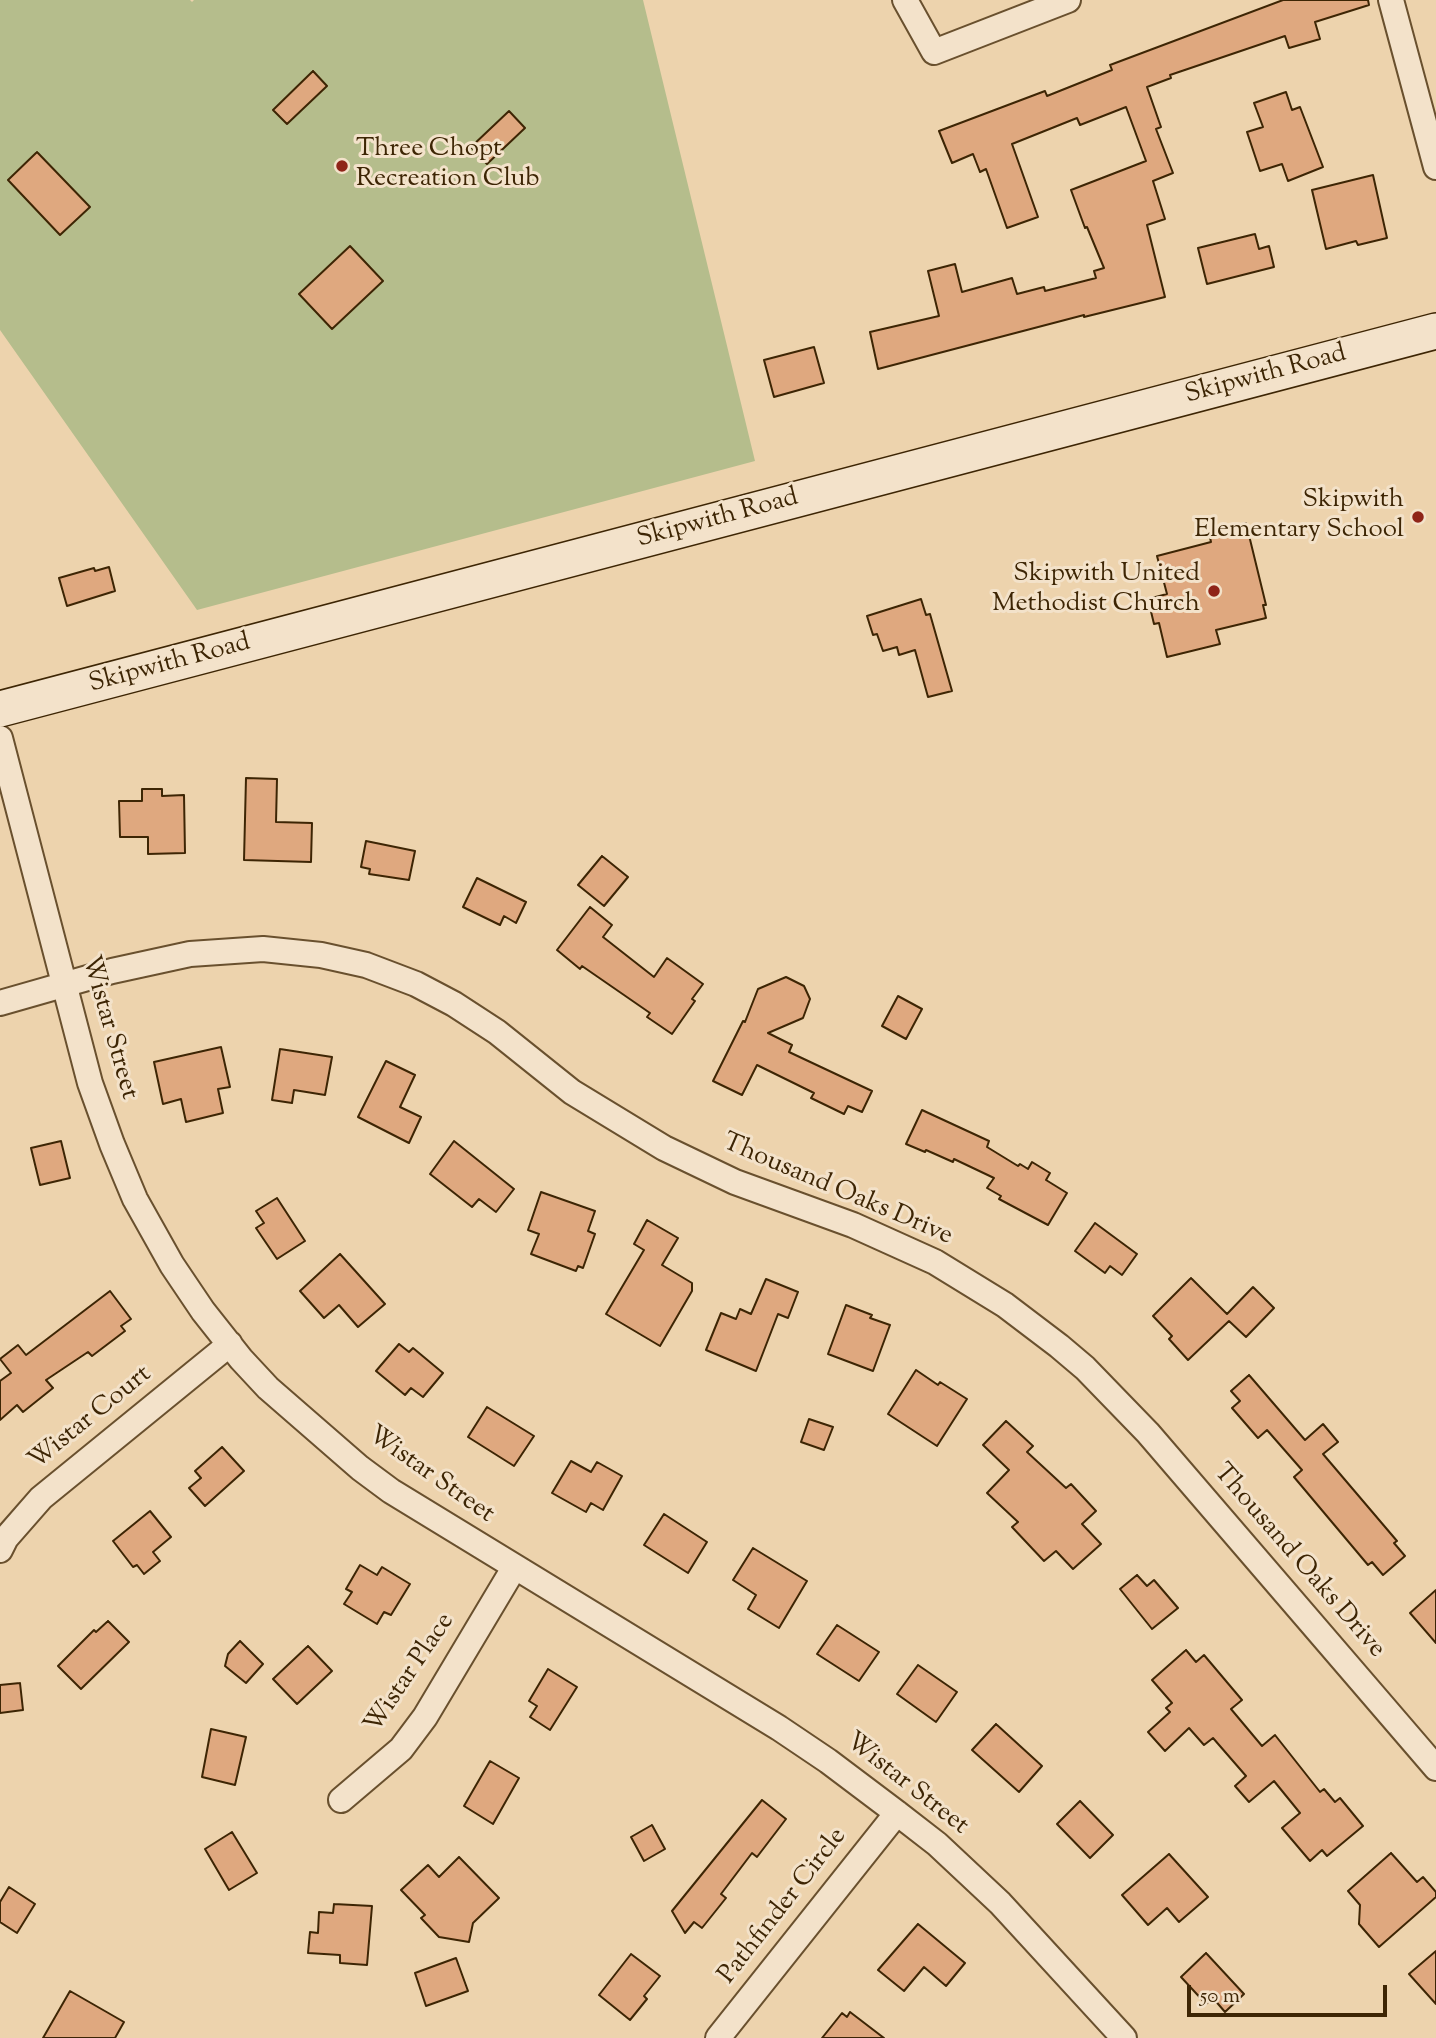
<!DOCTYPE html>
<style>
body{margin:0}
#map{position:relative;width:1436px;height:2038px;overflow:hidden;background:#edd3ad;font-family:"Sorts Mill Goudy",serif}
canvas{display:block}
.scale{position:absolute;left:1187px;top:1985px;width:200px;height:32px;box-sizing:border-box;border:4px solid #3d2504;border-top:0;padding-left:9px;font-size:21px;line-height:24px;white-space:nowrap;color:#3d2504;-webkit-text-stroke:5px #f3e2ca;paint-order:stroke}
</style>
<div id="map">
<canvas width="1436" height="2038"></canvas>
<div class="scale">50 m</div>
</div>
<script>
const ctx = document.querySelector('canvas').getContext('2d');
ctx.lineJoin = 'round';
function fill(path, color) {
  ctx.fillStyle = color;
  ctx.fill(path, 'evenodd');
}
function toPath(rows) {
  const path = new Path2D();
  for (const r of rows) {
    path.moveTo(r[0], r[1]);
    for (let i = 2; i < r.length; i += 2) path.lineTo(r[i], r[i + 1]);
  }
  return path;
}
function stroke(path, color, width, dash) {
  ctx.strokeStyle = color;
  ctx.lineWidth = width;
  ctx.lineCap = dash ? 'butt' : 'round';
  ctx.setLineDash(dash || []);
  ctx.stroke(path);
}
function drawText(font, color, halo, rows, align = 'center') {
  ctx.font = font + ' "Sorts Mill Goudy",serif';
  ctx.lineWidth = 6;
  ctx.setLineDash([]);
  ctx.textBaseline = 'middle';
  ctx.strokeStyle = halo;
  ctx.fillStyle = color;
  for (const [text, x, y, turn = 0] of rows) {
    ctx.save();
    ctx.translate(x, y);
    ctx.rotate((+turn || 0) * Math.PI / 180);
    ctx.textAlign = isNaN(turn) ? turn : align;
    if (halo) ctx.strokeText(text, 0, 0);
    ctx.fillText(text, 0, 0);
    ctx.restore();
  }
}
fill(toPath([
 [0,0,190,0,192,2,194,0,643,0,755,461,197,610,0,330]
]), '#b5bd8c');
const building = toPath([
 [1283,0,1368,0,1369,5,1315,22,1320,39,1289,48,1285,36,1170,75,1171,78,1147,87,1161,127,1156,129,1173,173,1153,181,1165,219,1147,225,1165,297,1084,317,1084,315,878,369,870,332,939,316,928,271,955,264,962,292,1012,278,1017,294,1044,287,1045,291,1096,278,1094,271,1104,268,1087,227,1085,228,1071,190,1146,161,1126,107,1080,125,1077,118,1012,144,1038,217,1007,228,986,169,980,172,973,154,952,163,939,131,1045,91,1047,96,1112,70,1110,65,1283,0],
 [313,71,327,86,287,124,273,110,313,71],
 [1286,92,1292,110,1300,107,1323,167,1288,181,1282,164,1260,171,1247,132,1263,127,1254,103,1286,92],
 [509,111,525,128,487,164,471,147,509,111],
 [37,152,90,207,60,235,8,180,37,152],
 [1373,175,1387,238,1358,245,1356,241,1326,249,1312,190,1373,175],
 [1255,234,1259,249,1269,246,1274,267,1207,284,1198,248,1255,234],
 [350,246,383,281,332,329,299,294,350,246],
 [814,347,824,383,774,397,764,360,814,347],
 [1246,523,1266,605,1263,605,1266,618,1216,630,1220,644,1167,657,1159,623,1154,624,1148,599,1167,594,1157,556,1211,542,1209,533,1246,523],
 [109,567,115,591,67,606,59,578,94,568,95,571,109,567],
 [921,599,926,615,930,614,952,691,928,697,915,650,899,655,897,647,883,651,877,634,873,635,867,616,921,599],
 [246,778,277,779,276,822,312,823,311,862,244,860,246,778],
 [142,789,162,789,162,796,184,795,185,853,148,854,148,837,120,837,119,801,142,801,142,789],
 [366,841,415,851,409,880,369,874,370,869,361,867,366,841],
 [602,856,628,877,604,906,578,885,602,856],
 [477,878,526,902,516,923,504,916,500,925,463,907,477,878],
 [590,907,612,925,603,937,654,977,667,958,703,984,692,999,695,1001,672,1034,647,1017,650,1013,582,966,580,969,557,950,590,907],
 [786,977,804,986,810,999,803,1018,768,1033,792,1045,789,1052,872,1091,862,1112,848,1106,844,1114,811,1098,814,1093,757,1065,742,1095,713,1081,743,1021,745,1022,758,989,786,977],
 [898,996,922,1009,906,1039,882,1026,898,996],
 [221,1047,230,1087,218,1089,223,1113,186,1122,181,1099,163,1104,154,1062,221,1047],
 [280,1049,332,1057,325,1095,294,1090,292,1103,272,1100,280,1049],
 [386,1061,415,1075,400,1107,421,1117,409,1143,358,1117,386,1061],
 [922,1110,989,1141,987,1147,1018,1166,1020,1164,1028,1169,1032,1162,1050,1173,1046,1180,1067,1193,1048,1225,999,1199,1001,1196,987,1188,994,1178,954,1159,953,1162,926,1150,925,1152,906,1144,922,1110],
 [61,1141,70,1178,40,1185,31,1148,61,1141],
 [454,1141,514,1189,496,1212,479,1199,472,1207,430,1174,454,1141],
 [541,1192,595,1211,588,1231,595,1234,583,1268,578,1266,576,1271,531,1254,539,1234,528,1230,541,1192],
 [277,1198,305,1241,277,1259,256,1228,264,1223,256,1211,277,1198],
 [647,1220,678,1238,662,1265,692,1283,692,1291,660,1346,606,1314,644,1250,634,1244,647,1220],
 [1095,1223,1137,1254,1122,1275,1110,1266,1105,1273,1075,1251,1095,1223],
 [340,1254,385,1304,358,1327,339,1305,324,1318,300,1291,340,1254],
 [1191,1278,1227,1314,1253,1287,1274,1308,1246,1337,1229,1321,1188,1360,1169,1339,1172,1336,1153,1316,1191,1278],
 [766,1279,798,1292,788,1318,778,1314,756,1371,706,1350,721,1313,736,1319,740,1309,751,1314,766,1279],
 [110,1291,131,1319,121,1326,125,1331,92,1356,88,1352,46,1380,53,1388,23,1412,17,1405,0,1420,0,1381,11,1373,0,1359,18,1345,26,1355,110,1291],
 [846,1305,872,1315,870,1318,890,1325,873,1371,828,1354,846,1305],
 [399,1344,409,1352,413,1348,443,1373,423,1397,411,1388,405,1395,376,1371,399,1344],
 [916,1370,938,1385,940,1382,967,1399,937,1446,888,1414,916,1370],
 [1249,1375,1305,1440,1323,1424,1338,1442,1323,1454,1397,1541,1394,1543,1405,1556,1383,1575,1372,1562,1368,1565,1294,1477,1302,1470,1267,1430,1258,1438,1232,1408,1240,1401,1231,1391,1249,1375],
 [487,1407,534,1436,514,1466,468,1437,487,1407],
 [809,1419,833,1427,824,1450,801,1442,809,1419],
 [1006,1421,1033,1446,1027,1452,1066,1488,1071,1484,1096,1511,1082,1524,1101,1544,1073,1569,1056,1551,1044,1561,1012,1527,1018,1522,987,1493,1009,1470,983,1445,1006,1421],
 [222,1447,244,1471,205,1506,189,1488,201,1478,195,1471,222,1447],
 [571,1461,591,1472,597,1462,622,1476,603,1510,591,1503,586,1512,552,1493,571,1461],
 [150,1511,171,1537,153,1552,160,1561,144,1574,137,1565,133,1567,113,1541,150,1511],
 [664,1514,707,1542,688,1573,644,1545,664,1514],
 [753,1548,807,1581,779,1628,748,1609,756,1595,733,1580,753,1548],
 [360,1565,377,1575,382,1567,410,1584,391,1615,384,1612,377,1624,344,1604,352,1592,346,1589,360,1565],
 [1137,1575,1147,1586,1154,1580,1178,1608,1152,1629,1120,1589,1137,1575],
 [1436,1590,1436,1643,1410,1613,1436,1590],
 [108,1621,129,1642,81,1689,58,1666,94,1630,96,1632,108,1621],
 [837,1625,879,1652,859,1681,817,1654,837,1625],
 [240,1641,263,1664,246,1683,225,1666,228,1654,240,1641],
 [308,1646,332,1671,297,1704,273,1679,308,1646],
 [1186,1650,1196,1662,1204,1655,1242,1700,1231,1709,1262,1746,1275,1735,1320,1792,1324,1789,1335,1802,1340,1798,1363,1826,1327,1856,1322,1850,1310,1861,1282,1828,1300,1813,1274,1781,1249,1802,1235,1786,1246,1776,1213,1738,1204,1745,1189,1728,1165,1751,1148,1732,1170,1712,1166,1708,1172,1703,1152,1680,1186,1650],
 [918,1665,957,1692,936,1722,897,1694,918,1665],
 [548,1669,577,1687,550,1730,530,1717,537,1706,529,1701,548,1669],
 [20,1683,23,1710,0,1713,0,1685,20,1683],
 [996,1724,1042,1766,1019,1792,972,1750,996,1724],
 [211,1729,246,1737,235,1785,202,1777,211,1729],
 [490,1761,519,1778,493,1824,464,1806,490,1761],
 [762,1800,786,1819,757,1857,752,1853,721,1894,726,1898,702,1928,694,1922,685,1933,672,1911,762,1800],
 [1080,1801,1113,1835,1090,1858,1057,1824,1080,1801],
 [652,1825,665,1849,644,1861,631,1837,652,1825],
 [232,1832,257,1873,229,1890,205,1849,232,1832],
 [1391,1853,1417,1882,1423,1877,1436,1892,1436,1897,1379,1947,1359,1924,1360,1905,1348,1891,1391,1853],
 [1169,1854,1208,1897,1179,1922,1167,1908,1148,1925,1122,1895,1169,1854],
 [459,1857,499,1898,473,1923,469,1942,439,1937,421,1918,425,1915,401,1890,428,1865,439,1877,459,1857],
 [9,1887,35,1904,17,1933,0,1922,0,1902,9,1887],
 [334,1904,372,1906,367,1965,340,1963,340,1955,308,1953,310,1932,318,1933,319,1912,333,1913,334,1904],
 [918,1924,965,1963,946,1986,924,1967,904,1991,878,1970,918,1924],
 [1436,1951,1436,2004,1409,1974,1436,1951],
 [1206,1953,1244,1994,1225,2012,1213,1998,1206,2004,1181,1977,1206,1953],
 [631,1954,660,1976,644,1996,647,1999,630,2020,599,1995,631,1954],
 [456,1958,468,1991,426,2006,415,1973,456,1958],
 [70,1991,124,2022,115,2038,43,2038,70,1991],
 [850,2012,884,2038,822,2038,842,2013,847,2017,850,2012]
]);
fill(building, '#dfa87f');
stroke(building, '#3d2504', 2);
const street = toPath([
 [905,0,934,52,1068,0],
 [1391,0,1436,167],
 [0,738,90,1083,112,1144,135,1199,172,1265,203,1311,241,1359,268,1388,360,1468,391,1491,779,1728,828,1761,897,1813,937,1844,1000,1903,1124,2038],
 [0,1003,112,971,190,954,263,949,321,955,366,965,416,984,454,1004,497,1032,572,1092,664,1148,735,1182,853,1225,935,1262,1005,1305,1059,1346,1085,1368,1148,1433,1436,1768],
 [0,1550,6,1538,41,1498,230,1344],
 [341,1800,401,1749,425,1717,514,1568],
 [718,2038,897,1813]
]);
const secondary = toPath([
 [0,709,1436,331]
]);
stroke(street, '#69502e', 28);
stroke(secondary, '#3d2504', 38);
stroke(street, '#f3e2ca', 24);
stroke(secondary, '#f3e2ca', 35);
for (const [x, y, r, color] of [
 [342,166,7,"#8f2418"],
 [1418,517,7,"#8f2418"],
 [1214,591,7,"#8f2418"]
]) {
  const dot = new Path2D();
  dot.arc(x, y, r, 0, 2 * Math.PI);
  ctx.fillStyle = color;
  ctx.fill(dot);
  stroke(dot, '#f3e2ca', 2.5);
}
drawText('26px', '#3d2504', '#f3e2ca', [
 ["Three Chopt",356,151,"left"],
 ["Recreation Club",356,181,"left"],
 ["Skipwith",1404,502],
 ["Elementary School",1404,532],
 ["Skipwith United",1200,576],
 ["Methodist Church",1200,606]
], 'right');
drawText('26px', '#3d2504', '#f3e2ca', [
 ["Skipwith Road",1266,376,-15],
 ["Skipwith Road",718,520,-15],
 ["Skipwith Road",170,665,-15],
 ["Wistar Street",108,1028,74],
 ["Thousand Oaks Drive",837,1191,23],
 ["Wistar Court",91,1419,-39],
 ["Wistar Street",430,1476,35],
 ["Thousand Oaks Drive",1298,1562,49],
 ["Wistar Place",411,1674,-56],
 ["Wistar Street",906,1785,38],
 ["Pathfinder Circle",784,1907,-52]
]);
</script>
